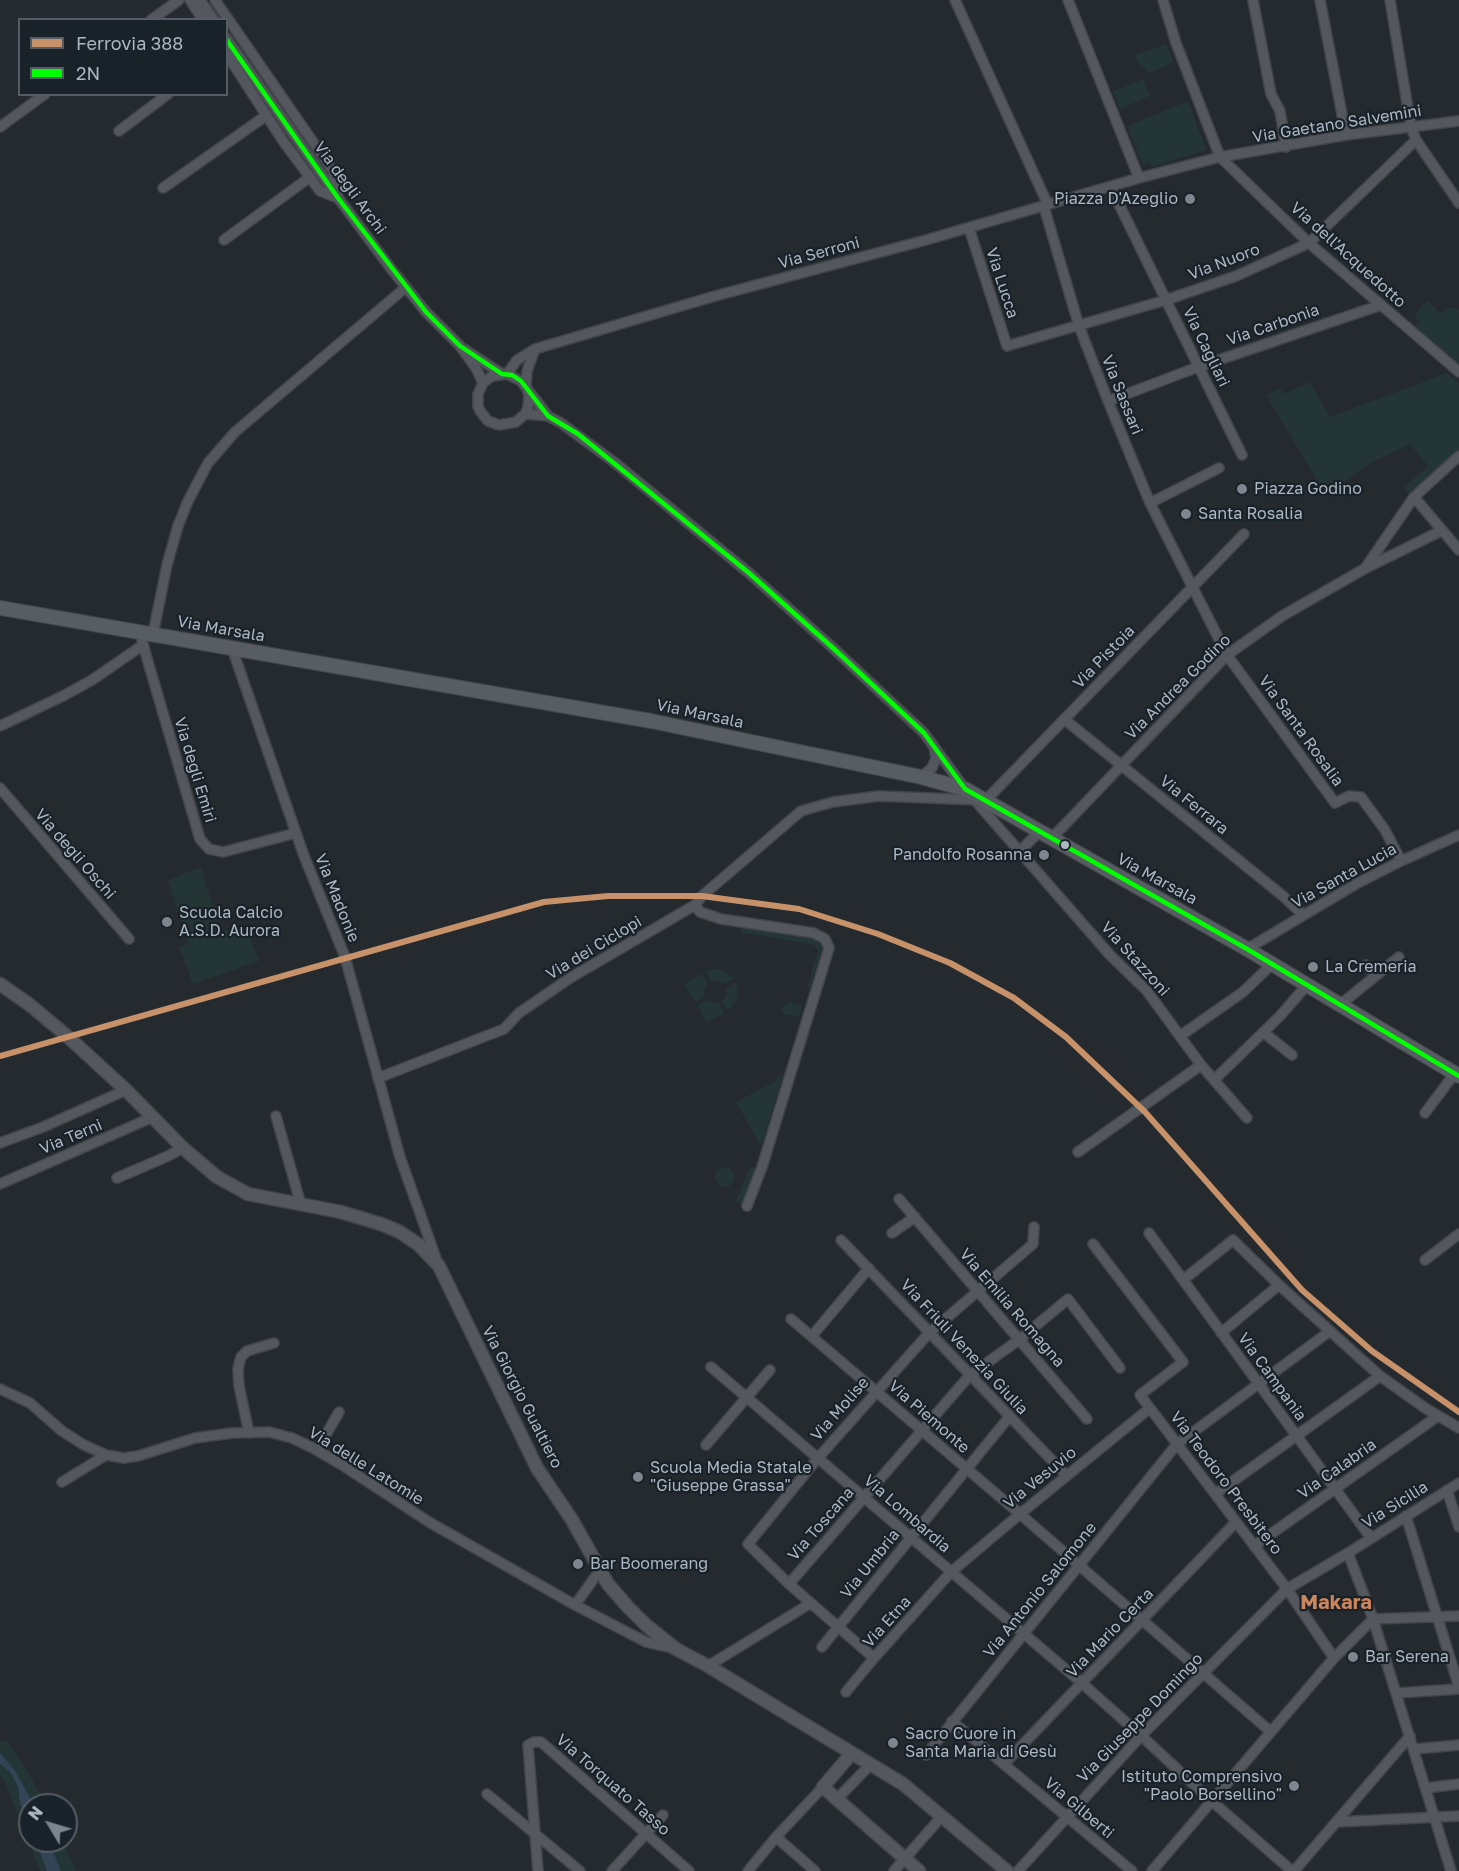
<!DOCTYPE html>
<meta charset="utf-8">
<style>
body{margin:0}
#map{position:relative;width:1459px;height:1871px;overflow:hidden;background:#252a2f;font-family:"Golos Text",sans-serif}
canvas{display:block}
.legend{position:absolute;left:18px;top:18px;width:210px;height:78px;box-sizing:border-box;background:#192129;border:2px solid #545d66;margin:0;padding:8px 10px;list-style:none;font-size:18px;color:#adb7c2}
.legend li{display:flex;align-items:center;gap:12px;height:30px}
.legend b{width:30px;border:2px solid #545d66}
.north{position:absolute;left:18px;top:1793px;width:60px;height:60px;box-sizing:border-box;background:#192129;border:2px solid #545d66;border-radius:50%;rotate:308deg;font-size:16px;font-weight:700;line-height:24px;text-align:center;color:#adb7c2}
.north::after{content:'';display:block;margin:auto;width:21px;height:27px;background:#7d868f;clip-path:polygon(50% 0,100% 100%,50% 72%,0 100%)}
</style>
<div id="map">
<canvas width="1459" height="1871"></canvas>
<ul class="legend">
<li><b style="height:8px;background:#c7916a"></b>Ferrovia 388</li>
<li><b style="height:8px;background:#0f0"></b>2N</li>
</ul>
<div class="north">N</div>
</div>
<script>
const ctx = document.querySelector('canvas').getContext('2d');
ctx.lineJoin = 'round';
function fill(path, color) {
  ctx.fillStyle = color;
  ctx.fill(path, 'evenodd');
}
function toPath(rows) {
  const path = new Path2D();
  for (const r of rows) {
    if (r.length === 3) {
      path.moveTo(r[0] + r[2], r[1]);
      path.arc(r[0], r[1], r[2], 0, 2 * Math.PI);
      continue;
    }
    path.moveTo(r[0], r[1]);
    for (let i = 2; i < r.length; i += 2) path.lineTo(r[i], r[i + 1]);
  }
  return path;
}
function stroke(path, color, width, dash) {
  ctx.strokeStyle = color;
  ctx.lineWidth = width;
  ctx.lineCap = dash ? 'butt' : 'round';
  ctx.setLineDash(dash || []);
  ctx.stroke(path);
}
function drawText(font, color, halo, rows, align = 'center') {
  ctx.font = font + ' "Golos Text",sans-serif';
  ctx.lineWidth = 4.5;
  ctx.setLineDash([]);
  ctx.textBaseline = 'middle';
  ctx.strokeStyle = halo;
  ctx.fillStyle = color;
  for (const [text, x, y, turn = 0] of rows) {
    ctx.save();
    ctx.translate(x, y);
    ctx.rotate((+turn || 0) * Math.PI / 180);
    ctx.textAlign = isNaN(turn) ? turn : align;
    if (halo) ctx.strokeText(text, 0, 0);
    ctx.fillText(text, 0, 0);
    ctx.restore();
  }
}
fill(toPath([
 [1166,44,1174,62,1148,74,1145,66,1140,68,1135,55],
 [1144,79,1150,96,1120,109,1113,91],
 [1188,101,1206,150,1152,167,1149,162,1143,165,1127,126],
 [1427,300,1441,314,1448,307,1459,309,1459,366,1414,326,1420,322,1414,316],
 [1447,373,1459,384,1459,452,1410,496,1403,488,1428,466,1410,444,1372,462,1346,481,1327,489,1328,491,1325,493,1266,395,1280,388,1284,394,1310,382,1330,417],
 [201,867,221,932,245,925,259,961,193,984,179,947,188,944,168,880],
 [741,927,811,938,819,942,821,945,821,951,810,988,807,987,818,950,814,945,740,932],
 [713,969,725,971,734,979,723,984,717,981,712,982,706,971],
 [702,973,708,984,704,989,705,996,695,1002,684,984],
 [736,982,738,989,737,999,728,1011,722,1001,727,995,726,989],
 [707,1000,712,1003,718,1002,725,1013,707,1023,697,1005],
 [792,1000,793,1004,802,1006,800,1015,797,1017,784,1014,780,1009],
 [784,1071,762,1144,759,1143,736,1102,774,1082],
 [750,1166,756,1168,742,1203,736,1201],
 [725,1177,10],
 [0,1741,7,1742,20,1759,47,1805,34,1805,16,1772,0,1753],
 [0,1764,10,1772,18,1787,20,1803,30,1824,30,1841,36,1841,47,1871,40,1871,5,1782,0,1775],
 [49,1841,63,1841,76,1871,61,1871]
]), '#233535');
fill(toPath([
 [0,1753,16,1772,34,1805,30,1805,30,1824,20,1803,18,1787,10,1772,0,1764],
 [36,1841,49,1841,61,1871,47,1871]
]), '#334457');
const minor = toPath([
 [190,0,203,20],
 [200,0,214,20],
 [215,0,333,171,338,196],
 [955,0,1048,205],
 [1068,0,1139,178],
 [1163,0,1176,43,1220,157,1309,243,1459,372],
 [1253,0,1271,94,1280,111,1286,147],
 [1320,0,1346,135],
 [1390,0,1411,127,1416,140,1459,203],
 [151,20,179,0],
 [226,38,338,198,392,270,426,312,460,346,476,368,483,383],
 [226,53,283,141,320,191,338,198],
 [0,127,45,94],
 [119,131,168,94],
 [163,188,267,115],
 [1111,188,1242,455],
 [1044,207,1079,326,1108,401,1150,503,1227,655,1335,803,1349,796,1361,797,1385,830,1401,861],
 [969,228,1007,346,1166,300,1236,276,1309,243,1416,140],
 [224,240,310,177],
 [464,349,502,374],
 [507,374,517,360,535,349,715,296,926,240,1139,178,1220,157,1346,135,1459,121],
 [526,387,527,371,535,349],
 [527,389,529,395,528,408,525,414,516,422,499,425,488,421,480,411,478,406,478,394,483,383,492,376,507,374,521,381,548,416],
 [1108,401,1198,367,1381,305],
 [525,414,548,416,561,423,614,462,749,573,833,648,924,733,965,789,1110,955,1147,991,1201,1065,1247,1118],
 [1414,497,1459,550],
 [1150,503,1219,468],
 [1366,567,1414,497,1459,456],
 [144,633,142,640,146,655,200,839,209,849,223,852,296,833],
 [153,634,167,565,178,526,188,501,208,463,235,432,405,288],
 [232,648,304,856,345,957,400,1157,438,1264],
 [1064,719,1283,896,1303,915],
 [0,726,63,696,92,680,143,645],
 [921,777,932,768,936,758,934,747],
 [0,788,129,939],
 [985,801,1244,534],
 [1051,839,1227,655,1282,616,1364,569,1441,531],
 [1020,851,1039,832],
 [695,905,700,912,721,919,814,933,825,939,829,948,762,1167,747,1206],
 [1247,949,1356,884,1401,861,1459,835],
 [1366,965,1375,976],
 [1341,1004,1399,957],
 [1263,1032,1292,1055],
 [1180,1036,1243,992,1272,964],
 [378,1078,504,1029,519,1013,570,978,695,905,702,896,801,811,833,802,879,796,978,800],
 [1214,1080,1280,1016,1307,985],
 [1425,1113,1455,1073],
 [276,1116,301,1205],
 [0,1143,43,1127,126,1090],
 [1078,1152,1201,1065],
 [117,1178,168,1156,183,1148],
 [0,1184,153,1117],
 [899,1199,1087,1419],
 [892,1233,915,1217],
 [1149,1233,1371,1538],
 [841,1240,1066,1475],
 [1425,1260,1459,1234],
 [1183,1280,1233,1240,1279,1285,1380,1376,1425,1408,1459,1428],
 [791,1319,1020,1514,1271,1732],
 [1221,1333,1279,1285],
 [812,1336,869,1268],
 [711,1367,1083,1684,1147,1741,1206,1796,1292,1871],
 [0,1389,30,1403,62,1431,84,1445,106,1455,124,1458,138,1456,195,1438,232,1433,269,1432,292,1438,313,1448,342,1465,429,1522,575,1605],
 [249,1433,239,1386,238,1369,241,1357,247,1351,274,1343],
 [706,1445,770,1370],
 [317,1450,339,1412],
 [62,1482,106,1455],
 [1447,1490,1459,1527],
 [1215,1494,1380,1376],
 [1406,1516,1459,1687],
 [1254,1546,1438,1416],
 [1348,1553,1459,1483],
 [600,1570,575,1605,646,1642,672,1648],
 [789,1584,970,1375,1020,1339,1068,1299,1120,1368],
 [822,1647,1009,1417],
 [874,1658,789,1584,748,1544,818,1458,929,1333,1033,1244,1034,1227],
 [708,1666,811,1603],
 [846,1692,874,1658,951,1572,1020,1514,1150,1408],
 [1397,1693,1459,1689],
 [952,1721,1132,1871],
 [1415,1749,1459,1745],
 [926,1755,1177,1444,1330,1331],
 [1004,1764,1236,1522],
 [1426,1788,1459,1784],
 [487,1794,580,1871],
 [837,1799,871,1764],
 [1336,1822,1459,1816],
 [776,1837,815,1871],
 [538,1871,528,1745,534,1742,541,1742,689,1871],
 [612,1871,663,1815],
 [748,1871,776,1837,823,1787],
 [894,1871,942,1816],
 [1018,1871,1141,1736,1287,1589,1348,1553,1373,1619,1334,1658,1287,1589,1140,1395,1183,1362,1093,1244],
 [1152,1871,1334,1658],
 [1294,1871,1410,1736],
 [1451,1871,1373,1619,1459,1616]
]);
const tertiary = toPath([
 [0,984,30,1005,67,1036,126,1090,183,1148,217,1177,248,1194,341,1212,381,1224,400,1232,419,1245,439,1266,537,1468,572,1520,608,1584,627,1606,647,1626,676,1649,708,1666,903,1784,1007,1871],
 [852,1753,823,1787,919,1871]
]);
const secondary = toPath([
 [0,608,651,721,921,777,965,789,1247,949,1459,1076]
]);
stroke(minor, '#42464a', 12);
stroke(tertiary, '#42464a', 15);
stroke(secondary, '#42464a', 16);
stroke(minor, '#54585e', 9);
stroke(tertiary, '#54585e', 12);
stroke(secondary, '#585d63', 14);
stroke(toPath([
 [226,39,338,198,426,312,460,346,502,374,512,375,521,381,548,416,578,434,749,573,833,648,924,733,965,789,1247,949,1459,1076]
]), '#0f0', 4.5);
stroke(toPath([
 [0,1056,544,902,608,896,702,896,799,909,878,934,950,963,1014,998,1066,1037,1145,1112,1302,1290,1372,1351,1459,1412]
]), '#c7916a', 6);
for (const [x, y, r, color] of [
 [1190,199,6,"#7d868f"],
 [1242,489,6,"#7d868f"],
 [1186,514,6,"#7d868f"],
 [1065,845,5,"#adb7c2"],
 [1044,855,6,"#7d868f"],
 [167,922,6,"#7d868f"],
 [1313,967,6,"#7d868f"],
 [638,1477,6,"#7d868f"],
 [578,1564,6,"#7d868f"],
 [1353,1657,6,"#7d868f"],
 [893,1743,6,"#7d868f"],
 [1294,1786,6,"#7d868f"]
]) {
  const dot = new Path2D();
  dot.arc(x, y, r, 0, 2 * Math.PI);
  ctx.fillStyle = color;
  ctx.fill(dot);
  stroke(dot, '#192129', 2);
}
drawText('16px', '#adb7c2', '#192129', [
 ["Via Gaetano Salvemini",1337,124,-9],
 ["Via degli Archi",350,188,54],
 ["Via Serroni",819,253,-15],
 ["Via dell'Acquedotto",1348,255,42],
 ["Via Nuoro",1224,262,-21],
 ["Via Lucca",1002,283,72],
 ["Via Carbonia",1273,325,-19],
 ["Via Cagliari",1206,347,64],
 ["Via Sassari",1122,395,68],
 ["Via Marsala",221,629,10],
 ["Via Pistoia",1104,657,-46],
 ["Via Andrea Godino",1178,687,-45],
 ["Via Marsala",700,714,12],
 ["Via Santa Rosalia",1301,731,54],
 ["Via degli Emiri",195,770,73],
 ["Via Ferrara",1194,805,39],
 ["Via degli Oschi",75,854,49],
 ["Via Santa Lucia",1344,876,-29],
 ["Via Marsala",1157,879,29],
 ["Via Madonie",337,898,68],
 ["Via dei Ciclopi",594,948,-31],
 ["Via Stazzoni",1135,959,48],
 ["Via Terni",71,1137,-23],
 ["Via Emilia Romagna",1012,1308,49],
 ["Via Friuli Venezia Giulia",964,1347,47],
 ["Via Campania",1272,1377,54],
 ["Via Giorgio Gualtiero",522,1397,63],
 ["Via Molise",840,1409,-49],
 ["Via Piemonte",929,1417,41],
 ["Via delle Latomie",366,1466,32],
 ["Via Calabria",1337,1469,-35],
 ["Via Vesuvio",1040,1478,-39],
 ["Via Teodoro Presbitero",1226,1483,53],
 ["Via Sicilia",1395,1505,-32],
 ["Via Lombardia",907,1514,41],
 ["Via Toscana",821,1524,-49],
 ["Via Umbria",870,1564,-51],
 ["Via Antonio Salomone",1040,1590,-51],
 ["Via Etna",887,1622,-48],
 ["Via Mario Certa",1110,1633,-46],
 ["Via Giuseppe Domingo",1140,1718,-46],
 ["Via Torquato Tasso",613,1785,41],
 ["Via Gilberti",1079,1808,40]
]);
drawText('16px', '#adb7c2', '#192129', [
 ["Piazza D'Azeglio",1178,199,"right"],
 ["Piazza Godino",1254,489],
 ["Santa Rosalia",1198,514],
 ["Pandolfo Rosanna",1032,855,"right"],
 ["Scuola Calcio",179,913],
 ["A.S.D. Aurora",179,931],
 ["La Cremeria",1325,967],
 ["Scuola Media Statale",650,1468],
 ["\"Giuseppe Grassa\"",650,1486],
 ["Bar Boomerang",590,1564],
 ["Bar Serena",1365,1657],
 ["Sacro Cuore in",905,1734],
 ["Santa Maria di Gesù",905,1752],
 ["Istituto Comprensivo",1282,1777,"right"],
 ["\"Paolo Borsellino\"",1282,1795,"right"]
], 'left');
drawText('bold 20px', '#cc865e', '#192129', [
 ["Makara",1336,1603]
]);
</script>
